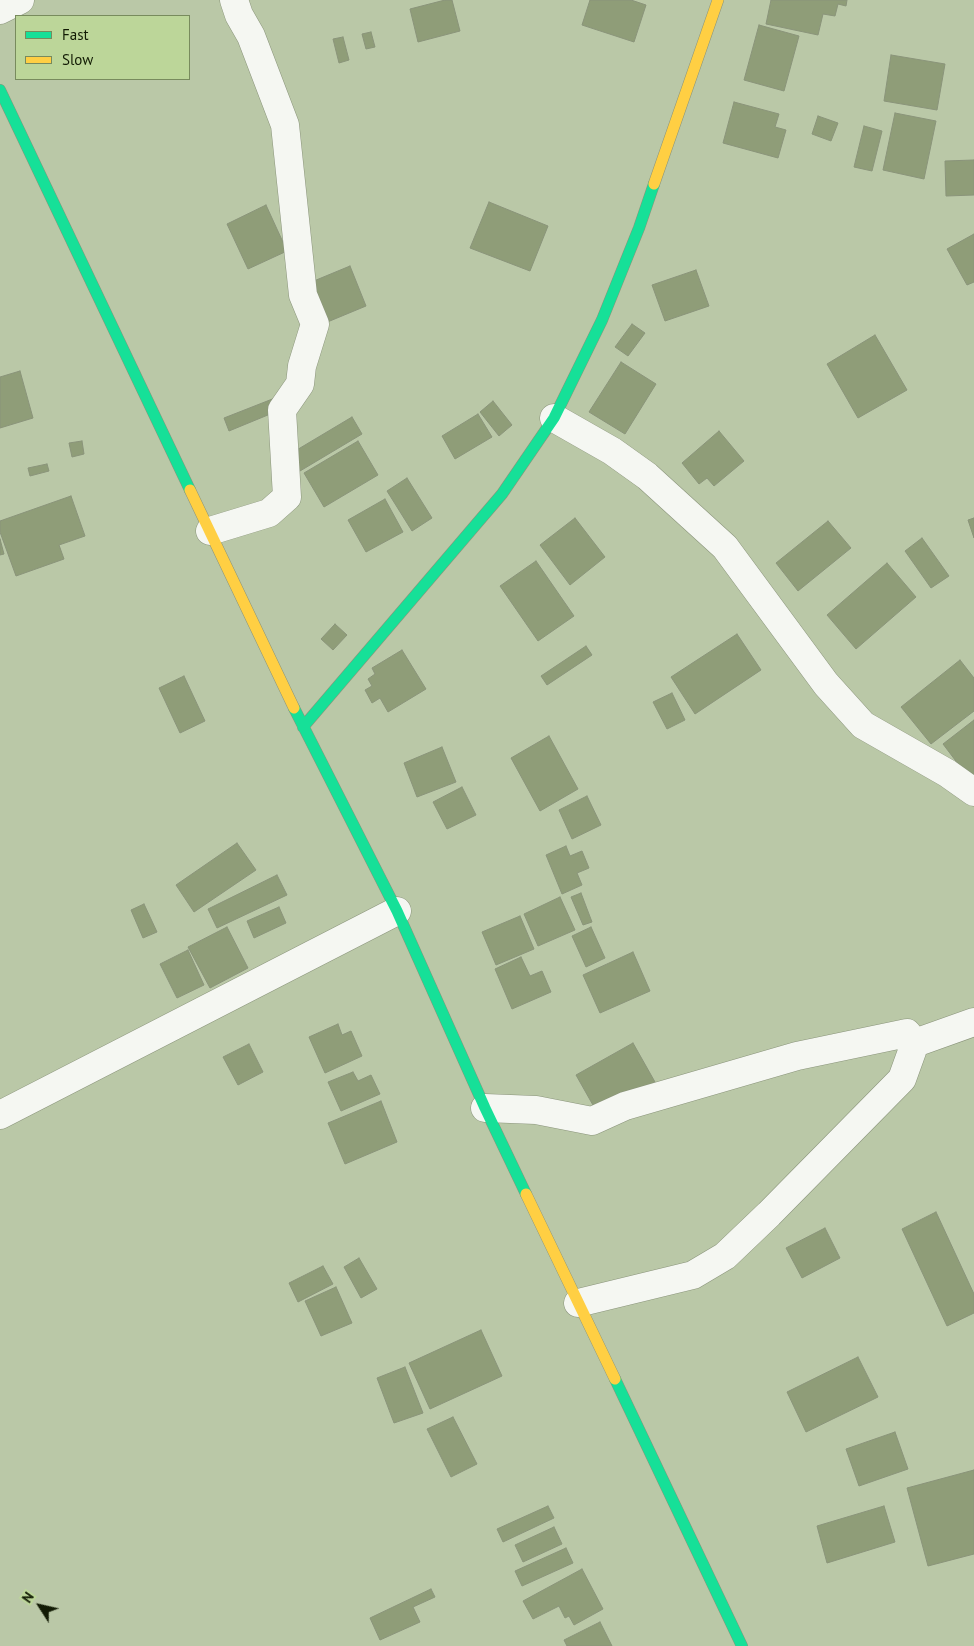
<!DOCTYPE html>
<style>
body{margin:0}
#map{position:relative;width:974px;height:1646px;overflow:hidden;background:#bac8a7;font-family:"PT Sans",sans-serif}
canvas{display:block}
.legend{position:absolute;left:15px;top:15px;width:175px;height:65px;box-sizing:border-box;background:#bcd699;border:1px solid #788b5d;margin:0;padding:6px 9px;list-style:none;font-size:15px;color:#121b04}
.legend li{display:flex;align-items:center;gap:10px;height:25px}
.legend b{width:25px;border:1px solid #788b5d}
.north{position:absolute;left:15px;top:1581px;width:50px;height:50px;-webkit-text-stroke:4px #bcd699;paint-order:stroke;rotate:305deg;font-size:14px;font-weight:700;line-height:20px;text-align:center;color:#121b04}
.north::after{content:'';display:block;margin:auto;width:18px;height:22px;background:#121b04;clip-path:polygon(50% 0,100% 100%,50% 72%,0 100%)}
</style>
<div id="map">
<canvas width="974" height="1646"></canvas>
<ul class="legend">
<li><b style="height:6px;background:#16e098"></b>Fast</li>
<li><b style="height:6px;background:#ffcf43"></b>Slow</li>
</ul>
<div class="north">N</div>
</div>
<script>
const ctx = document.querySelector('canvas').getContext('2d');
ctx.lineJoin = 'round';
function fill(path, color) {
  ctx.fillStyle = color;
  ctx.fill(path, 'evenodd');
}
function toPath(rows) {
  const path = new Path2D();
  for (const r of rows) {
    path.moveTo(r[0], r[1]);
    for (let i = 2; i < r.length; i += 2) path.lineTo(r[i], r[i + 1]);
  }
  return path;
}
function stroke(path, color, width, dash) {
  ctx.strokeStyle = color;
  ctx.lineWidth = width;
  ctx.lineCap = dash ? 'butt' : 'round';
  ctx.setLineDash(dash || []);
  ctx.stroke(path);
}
const building = toPath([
 [445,0,452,0,460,31,418,42,410,9,445,0],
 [590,0,631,0,646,5,634,42,582,25,590,0],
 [771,0,847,0,846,6,838,4,835,16,823,14,818,35,766,24,771,0],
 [759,25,799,36,784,91,744,80,759,25],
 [371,32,375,47,366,49,362,34,371,32],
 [343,37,349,60,339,63,333,39,343,37],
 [891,55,945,64,937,110,884,101,891,55],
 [734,102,779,114,775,127,786,130,778,158,723,143,734,102],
 [895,113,936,121,924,179,883,170,895,113],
 [818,116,838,123,831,141,812,134,818,116],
 [864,126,882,131,872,171,854,167,864,126],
 [974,160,974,195,946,196,945,161,974,160],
 [489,202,548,226,530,271,470,248,489,202],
 [266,205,287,251,248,269,227,224,266,205],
 [974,234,974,282,967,285,947,249,974,234],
 [350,266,366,306,325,323,309,283,350,266],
 [696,270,709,306,665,321,652,285,696,270],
 [632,324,645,333,628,356,615,347,632,324],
 [875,335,907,390,858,418,827,364,875,335],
 [621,362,656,384,625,434,589,412,621,362],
 [20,371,33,418,0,428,0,377,20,371],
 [275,398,280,410,229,431,224,418,275,398],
 [493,401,512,425,499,436,480,412,493,401],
 [478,414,492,437,455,459,442,436,478,414],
 [352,417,362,434,300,471,290,454,352,417],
 [719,431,744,461,714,486,707,478,699,484,682,463,719,431],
 [82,441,84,454,72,457,69,443,82,441],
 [358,441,378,475,324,507,304,473,358,441],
 [47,464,49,471,30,476,28,468,47,464],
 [407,478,432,518,412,531,387,491,407,478],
 [71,496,85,536,59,545,64,559,16,576,0,532,0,521,71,496],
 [385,499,403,532,366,552,348,520,385,499],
 [575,518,605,557,570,585,540,545,575,518],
 [974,518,974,538,968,520,974,518],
 [828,521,851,548,798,591,776,563,828,521],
 [922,538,949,576,931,588,905,551,922,538],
 [0,539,4,554,0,555,0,539],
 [536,561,574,616,538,641,500,586,536,561],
 [887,563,916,597,856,649,827,615,887,563],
 [335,624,347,635,333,650,321,639,335,624],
 [737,634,761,670,695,714,671,677,737,634],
 [586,646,592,655,547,685,541,676,586,646],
 [402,650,426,689,388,712,380,698,372,703,365,690,372,686,368,679,375,674,372,668,402,650],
 [960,660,974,678,974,711,931,744,901,707,960,660],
 [184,676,205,721,180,733,159,688,184,676],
 [672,693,685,720,667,729,653,702,672,693],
 [974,720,974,785,943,744,974,720],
 [549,736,578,789,540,811,511,758,549,736],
 [442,747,456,782,417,797,404,763,442,747],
 [462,787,476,815,447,829,433,802,462,787],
 [587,796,601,825,572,839,559,810,587,796],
 [237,843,256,870,194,912,176,885,237,843],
 [566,846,570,856,582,851,589,868,577,873,582,885,562,894,546,855,566,846],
 [277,875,287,895,217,928,208,909,277,875],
 [581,893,592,922,583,925,571,897,581,893],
 [560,897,575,930,538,946,524,914,560,897],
 [144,904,157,932,143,938,131,910,144,904],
 [279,907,286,923,254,938,247,921,279,907],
 [520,916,534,949,496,965,482,932,520,916],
 [227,927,248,968,210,988,188,947,227,927],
 [591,927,605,958,586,967,572,936,591,927],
 [188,950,204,985,177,998,160,964,188,950],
 [633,952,650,991,600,1013,583,975,633,952],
 [521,957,530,976,542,971,551,992,512,1009,495,969,521,957],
 [338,1024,342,1035,351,1031,362,1056,325,1073,309,1037,338,1024],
 [633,1043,655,1082,598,1114,576,1075,633,1043],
 [249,1044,263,1072,238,1085,223,1057,249,1044],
 [353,1072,358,1081,371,1075,380,1094,341,1111,328,1082,353,1072],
 [381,1101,397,1142,345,1164,328,1123,381,1101],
 [936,1212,974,1294,974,1313,947,1326,902,1229,936,1212],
 [825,1228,840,1258,802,1278,786,1248,825,1228],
 [359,1258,377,1289,361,1298,344,1267,359,1258],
 [323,1266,333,1284,298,1302,289,1283,323,1266],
 [336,1287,352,1323,321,1336,305,1301,336,1287],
 [481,1330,502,1376,430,1409,409,1363,481,1330],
 [858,1357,878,1397,806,1432,787,1392,858,1357],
 [405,1367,423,1413,394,1423,377,1378,405,1367],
 [453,1417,477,1464,451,1477,427,1429,453,1417],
 [895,1432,908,1469,859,1486,846,1449,895,1432],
 [974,1470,974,1554,928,1566,907,1488,974,1470],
 [548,1506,554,1518,503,1542,497,1529,548,1506],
 [884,1506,895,1542,827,1563,817,1526,884,1506],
 [554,1527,562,1544,523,1562,515,1545,554,1527],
 [566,1548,573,1563,522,1586,515,1571,566,1548],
 [582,1569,603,1609,574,1625,569,1616,565,1618,559,1606,533,1619,523,1601,582,1569],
 [431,1589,435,1597,413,1607,420,1622,380,1640,370,1618,431,1589],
 [600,1622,612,1646,567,1646,564,1640,600,1622]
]);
fill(building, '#8f9d78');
stroke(building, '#8a947a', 1);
const street = toPath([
 [0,10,20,0],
 [554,418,612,451,647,476,725,547,826,684,863,725,947,773,974,792],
 [210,531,269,513,287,497,282,410,300,384,302,366,315,324,303,295,285,125,251,36,239,15,234,0],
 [485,1108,536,1110,592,1121,625,1106,797,1056,907,1033,915,1043],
 [0,1115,397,911],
 [578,1303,693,1275,725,1256,769,1214,902,1079,915,1043,974,1022]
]);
const fast = toPath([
 [0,90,190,490],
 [294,708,397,911,485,1108,526,1194],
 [303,727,502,494,554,418,602,320,639,228,654,184],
 [615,1379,742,1646]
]);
const slow = toPath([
 [654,184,718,0],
 [190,490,294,708],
 [526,1194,615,1379]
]);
stroke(street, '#8a947b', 29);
stroke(fast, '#8a947b', 12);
stroke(slow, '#8a947b', 12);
stroke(street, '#f5f7f2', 28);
stroke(fast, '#16e098', 11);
stroke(slow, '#ffcf43', 11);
</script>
